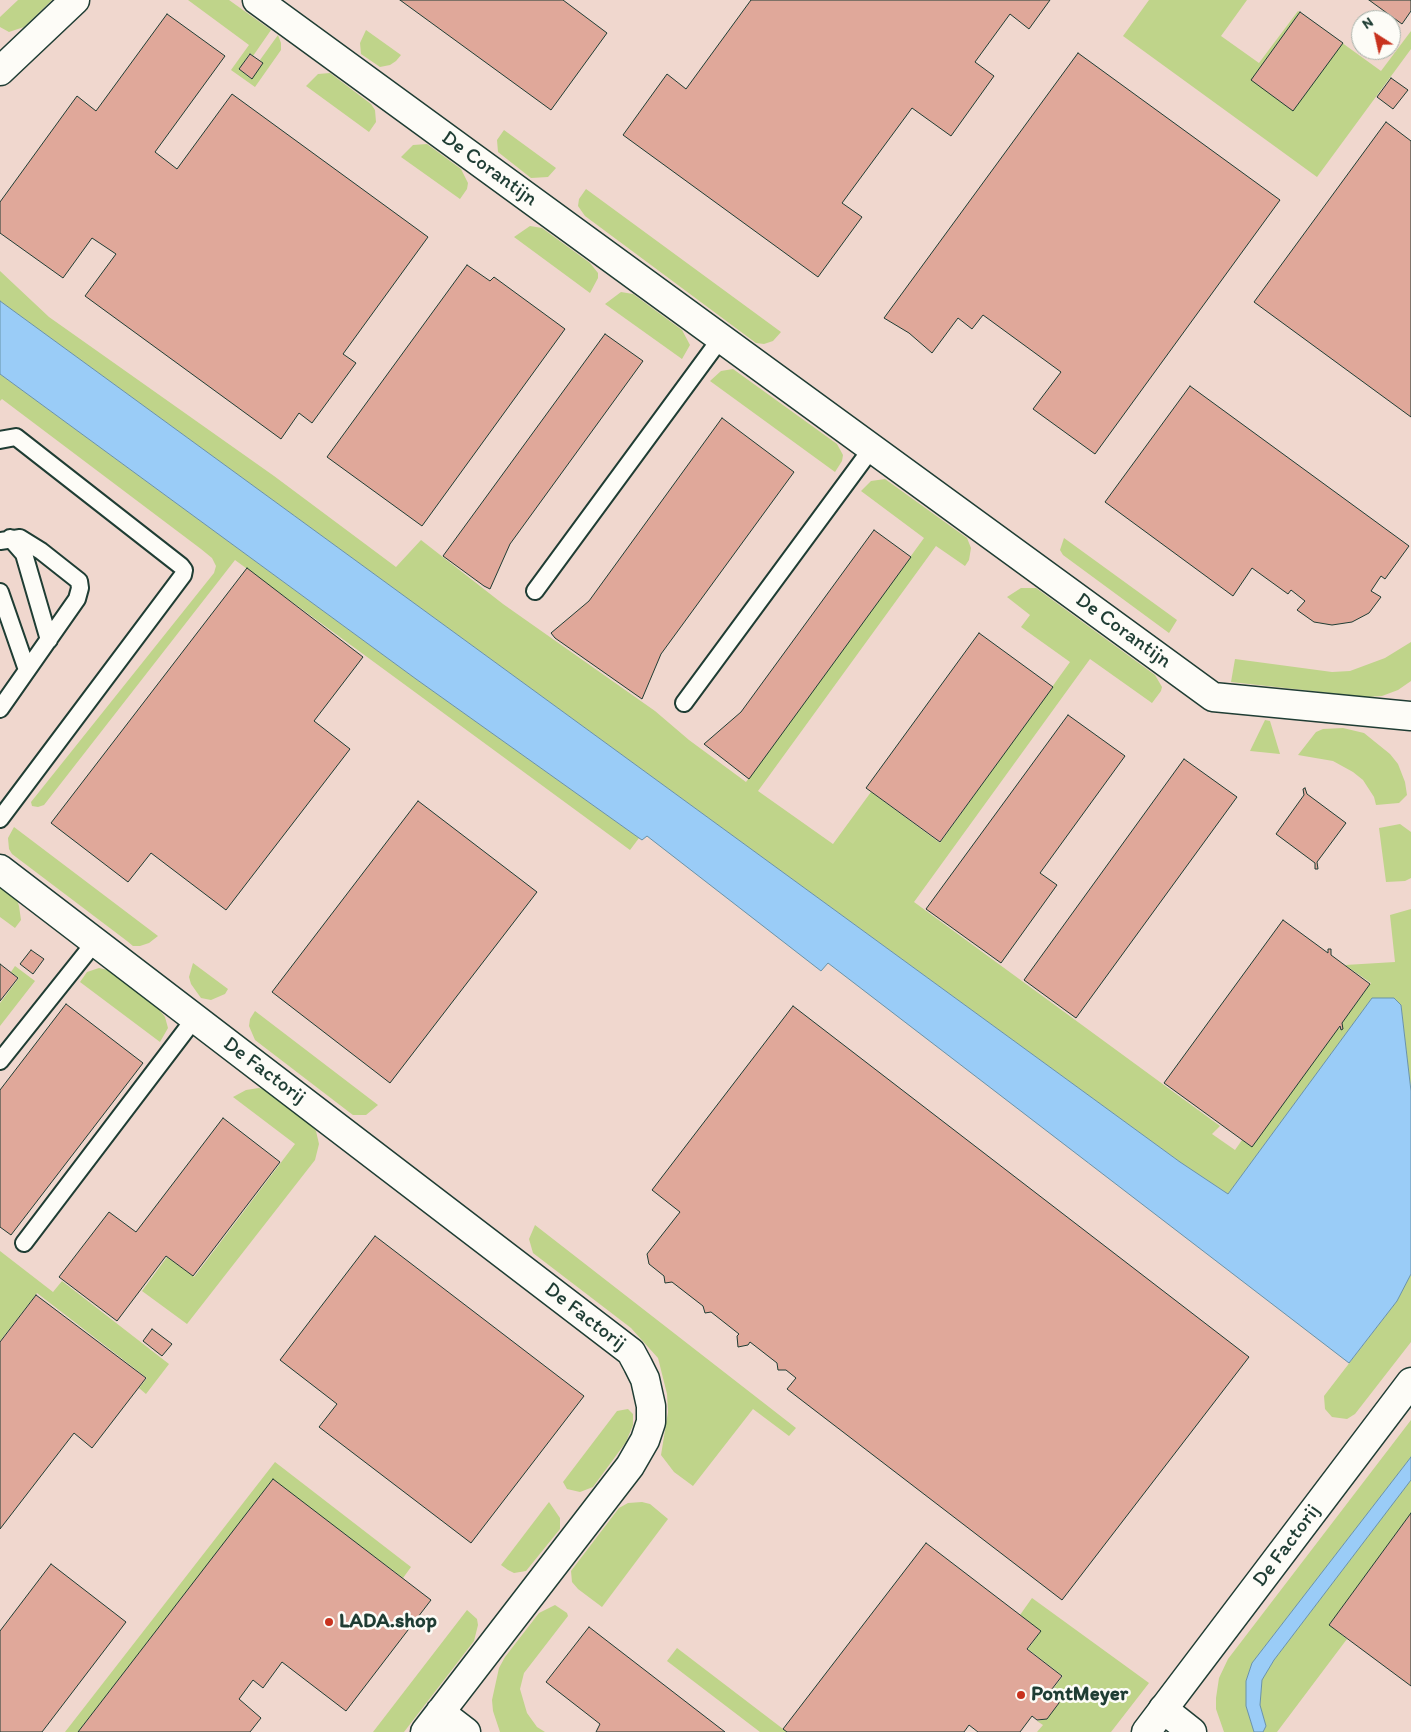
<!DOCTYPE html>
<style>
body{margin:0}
#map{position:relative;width:1411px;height:1732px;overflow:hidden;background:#f7ebe4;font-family:Itim,sans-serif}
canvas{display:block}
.north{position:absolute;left:1351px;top:10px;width:50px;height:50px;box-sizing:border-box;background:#fdfcf7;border:1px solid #a4b0a9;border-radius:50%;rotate:325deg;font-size:14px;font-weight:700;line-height:20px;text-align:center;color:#1f3d34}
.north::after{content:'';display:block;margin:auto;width:18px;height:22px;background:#c8321e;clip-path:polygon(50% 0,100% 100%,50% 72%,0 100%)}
</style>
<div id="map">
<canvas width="1411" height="1732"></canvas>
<div class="north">N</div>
</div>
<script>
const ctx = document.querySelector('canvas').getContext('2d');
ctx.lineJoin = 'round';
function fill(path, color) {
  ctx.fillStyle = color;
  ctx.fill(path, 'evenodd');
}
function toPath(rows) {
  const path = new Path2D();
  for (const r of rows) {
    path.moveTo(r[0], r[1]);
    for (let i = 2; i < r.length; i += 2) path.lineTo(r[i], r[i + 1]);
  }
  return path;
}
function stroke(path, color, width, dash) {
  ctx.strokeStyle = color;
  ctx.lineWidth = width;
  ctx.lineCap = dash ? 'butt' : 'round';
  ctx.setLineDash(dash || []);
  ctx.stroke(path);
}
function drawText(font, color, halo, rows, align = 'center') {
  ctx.font = font + ' Itim,sans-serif';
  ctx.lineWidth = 5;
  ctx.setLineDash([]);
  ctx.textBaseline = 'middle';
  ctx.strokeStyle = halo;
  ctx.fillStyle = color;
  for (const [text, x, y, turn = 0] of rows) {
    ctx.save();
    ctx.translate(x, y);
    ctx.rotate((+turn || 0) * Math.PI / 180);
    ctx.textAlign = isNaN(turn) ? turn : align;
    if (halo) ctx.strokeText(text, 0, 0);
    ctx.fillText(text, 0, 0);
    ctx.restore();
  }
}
fill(toPath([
 [0,0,1411,0,1411,1732,0,1732],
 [1361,20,1391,20,1391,50,1361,50]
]), '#f0d7ce');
fill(toPath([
 [18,0,52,0,24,27,9,32,0,27,0,17],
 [188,0,229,0,271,30,253,56,250,53,239,69,251,79,263,63,260,60,278,35,281,43,281,50,255,87,231,70,249,45],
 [1149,0,1247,0,1221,36,1259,63,1298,11,1381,71,1411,31,1411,49,1317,177,1123,36],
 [366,30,401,55,396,61,390,65,380,67,361,54,360,43],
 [330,73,371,104,375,110,376,122,369,132,306,86,318,74],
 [504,130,556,168,548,177,531,178,498,152,497,140],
 [427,144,461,169,468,183,467,189,460,199,401,157,413,145],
 [586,189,781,332,773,341,764,344,756,343,585,216,578,206,579,199],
 [530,226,542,228,590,263,598,273,598,278,590,293,514,237],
 [0,271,49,317,274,476,396,567,421,540,503,604,655,711,689,740,746,782,924,538,861,491,871,481,885,479,967,538,971,548,969,560,965,566,936,546,758,791,833,844,871,792,940,843,1070,662,1021,627,1030,615,1007,597,1021,588,1036,588,1155,675,1162,687,1161,691,1152,703,1090,659,914,902,1220,1126,1212,1134,1235,1150,1242,1140,1252,1147,1339,1027,1340,1030,1343,1029,1342,1023,1371,983,1345,965,1395,962,1390,915,1411,909,1411,1091,1401,1005,1372,998,1228,1194,1180,1162,0,301],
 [621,292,633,294,682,330,690,345,682,359,605,304],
 [733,369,837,444,843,455,842,461,835,472,710,381,721,371],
 [0,374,416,679,639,838,630,850,235,560,44,805,38,807,32,806,31,802,35,797,214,573,216,566,212,558,201,549,2,399,0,401],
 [1064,538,1177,620,1169,633,1063,555,1060,550],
 [1411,642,1411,681,1398,690,1382,696,1366,697,1231,682,1235,659,1332,672,1350,671,1385,658],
 [1265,720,1270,721,1280,754,1250,751],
 [1343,728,1364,733,1390,754,1398,764,1405,782,1407,795,1399,803,1376,805,1374,797,1363,780,1353,772,1333,761,1298,755,1316,732,1323,729],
 [1400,824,1411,832,1411,878,1405,881,1386,882,1379,828],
 [14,827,158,936,149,943,140,946,133,946,127,941,12,854,9,849,8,838],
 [0,887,17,900,19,906,21,920,15,928,0,917],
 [193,963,228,989,225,994,211,1000,201,998,191,984,189,977],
 [15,966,35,981,0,1026,0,1003,19,978,11,972],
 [99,968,108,970,158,1008,165,1017,168,1028,160,1042,80,982,87,972],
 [255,1011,378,1105,366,1115,353,1115,349,1112,255,1040,249,1026,250,1019],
 [259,1088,265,1090,310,1124,316,1131,319,1144,315,1160,187,1324,142,1291,167,1257,194,1277,295,1144,233,1097,246,1090],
 [535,1225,796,1428,789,1436,753,1409,693,1486,674,1472,661,1455,668,1412,667,1394,658,1358,631,1328,533,1253,529,1239],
 [0,1251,53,1292,62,1281,169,1364,146,1394,139,1388,147,1378,37,1293,0,1341],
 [1411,1274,1411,1342,1355,1414,1347,1419,1332,1417,1325,1409,1324,1396,1397,1301],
 [628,1409,633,1414,633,1425,626,1442,593,1487,580,1492,567,1489,563,1482,617,1411],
 [1411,1420,1411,1457,1252,1663,1246,1681,1246,1706,1254,1732,1224,1732,1216,1709,1216,1698,1219,1678,1228,1659],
 [275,1462,411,1567,403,1578,273,1480,78,1732,65,1732],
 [1411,1480,1411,1513,1329,1625,1347,1639,1277,1732,1263,1732,1266,1726,1260,1705,1262,1680,1274,1660],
 [549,1502,560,1518,560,1529,526,1571,514,1573,508,1570,501,1565],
 [642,1502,650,1504,668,1519,602,1607,578,1589,572,1582,571,1571,619,1508,628,1503],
 [1032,1598,1149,1683,1111,1732,1037,1732,1043,1725,1037,1721,1047,1719,1059,1703,1058,1693,1053,1689,1063,1676,1028,1649,1041,1631,1020,1615],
 [555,1605,567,1613,568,1616,524,1673,520,1689,527,1713,537,1727,545,1732,500,1732,493,1711,492,1700,499,1668,505,1657,539,1613],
 [467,1610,477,1619,478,1625,474,1641,404,1732,373,1732],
 [677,1648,787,1732,760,1732,667,1661]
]), '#bfd48a');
const water = toPath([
 [0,301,1180,1162,1228,1194,1372,998,1394,998,1401,1005,1411,1091,1411,1274,1397,1301,1349,1363,828,963,821,971,647,836,642,840,639,838,416,679,0,374,0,301],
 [1411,1457,1411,1480,1274,1660,1262,1680,1260,1705,1266,1726,1263,1732,1254,1732,1246,1706,1246,1681,1252,1663,1411,1457]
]);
fill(water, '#9accf7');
stroke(water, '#6993a9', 1);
const building = toPath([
 [400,0,563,0,607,33,551,110,400,0],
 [751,0,1050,0,1029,29,1010,14,975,62,994,76,951,136,912,108,842,203,862,217,818,277,623,135,667,74,686,89,751,0],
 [1369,0,1411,0,1411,11,1402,24,1369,0],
 [1300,12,1343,43,1293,111,1251,80,1300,12],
 [167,14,225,56,155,152,177,169,232,94,428,237,343,354,356,363,312,423,299,413,281,439,85,296,116,254,92,238,63,278,0,233,0,202,77,96,96,111,167,14],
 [1078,53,1280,200,1095,454,1033,409,1061,372,983,315,972,329,958,318,932,353,909,333,884,318,1078,53],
 [250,54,263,63,252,79,239,69,250,54],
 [1391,78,1408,90,1393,109,1377,97,1391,78],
 [1386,122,1411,141,1411,417,1254,302,1386,122],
 [467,265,490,281,494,277,565,329,422,526,327,457,467,265],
 [605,334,643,361,510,544,490,589,484,586,443,556,605,334],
 [1190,386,1409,546,1385,579,1381,576,1371,591,1381,597,1369,613,1352,622,1332,625,1314,622,1297,610,1305,601,1291,590,1288,594,1252,568,1233,596,1105,502,1190,386],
 [722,418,794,472,661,654,642,699,555,638,551,633,589,601,722,418],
 [874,530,911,557,749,779,704,744,741,712,874,530],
 [247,568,363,657,314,721,350,749,226,910,151,853,128,882,51,823,247,568],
 [979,633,1053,687,940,842,866,788,979,633],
 [1068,715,1125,756,1040,873,1057,885,1001,963,926,909,1068,715],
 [1184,759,1237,797,1076,1018,1024,980,1184,759],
 [1305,788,1307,794,1346,823,1317,862,1318,869,1315,869,1315,863,1276,834,1304,795,1303,789,1305,788],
 [418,801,537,892,390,1083,272,992,418,801],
 [1283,920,1328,953,1328,949,1331,949,1331,955,1370,984,1342,1023,1343,1029,1341,1030,1340,1026,1252,1147,1164,1083,1283,920],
 [31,950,44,959,33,974,20,964,31,950],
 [0,964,18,978,0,1001,0,964],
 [66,1004,143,1063,11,1235,0,1227,0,1090,66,1004],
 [793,1006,1249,1357,1062,1600,787,1389,796,1378,786,1370,778,1370,777,1363,750,1342,748,1345,738,1347,737,1336,739,1334,711,1312,705,1313,703,1306,672,1282,665,1283,664,1276,649,1264,647,1254,680,1212,652,1190,793,1006],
 [223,1118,280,1162,193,1276,166,1256,117,1321,59,1277,109,1212,136,1232,223,1118],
 [375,1236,584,1396,471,1543,319,1427,337,1404,280,1360,375,1236],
 [36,1295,146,1378,92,1448,74,1433,0,1529,0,1342,36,1295],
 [152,1329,172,1344,162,1356,143,1341,152,1329],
 [273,1479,431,1600,346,1711,282,1662,263,1688,253,1680,239,1699,261,1718,250,1732,78,1732,273,1479],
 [1411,1513,1411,1686,1329,1625,1411,1513],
 [926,1543,1041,1631,1027,1649,1062,1676,1052,1689,1058,1693,1059,1703,1047,1719,1037,1720,1032,1716,1020,1732,978,1732,969,1725,964,1732,787,1732,783,1729,926,1543],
 [51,1564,126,1622,42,1732,0,1732,0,1631,51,1564],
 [589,1627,725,1732,596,1732,600,1724,546,1682,589,1627]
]);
fill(building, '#e0a89a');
stroke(building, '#1f3d34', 1);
const lane = toPath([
 [0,440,16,437,181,566,184,570,183,575,0,819],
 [10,538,24,554,49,640],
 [0,541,20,538,41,551,79,581,80,588,77,599,0,709],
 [535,591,721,338],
 [0,592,27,670],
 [684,703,872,448],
 [0,1061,95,942],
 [24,1243,195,1018]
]);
const street = toPath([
 [257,0,1213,697,1411,716],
 [0,71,75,0],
 [0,869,631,1352,638,1365,645,1379,651,1406,651,1422,645,1440,630,1466,425,1732],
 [1163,1709,1192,1732],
 [440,1712,466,1732]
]);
const secondary = toPath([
 [1146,1732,1411,1382]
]);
stroke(lane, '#1f3d34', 20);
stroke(street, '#1f3d34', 31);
stroke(secondary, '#1f3d34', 31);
stroke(lane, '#fdfcf7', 16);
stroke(street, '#fdfcf7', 28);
stroke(secondary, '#fdfcf7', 28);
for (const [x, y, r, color] of [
 [329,1622,5,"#c8321e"],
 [1021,1695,5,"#c8321e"]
]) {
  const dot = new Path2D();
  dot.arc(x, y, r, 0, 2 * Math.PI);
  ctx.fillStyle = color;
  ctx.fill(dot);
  stroke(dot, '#fdfcf7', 2);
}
drawText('21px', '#1f3d34', '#fdfcf7', [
 ["De Corantijn",489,169,36],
 ["De Corantijn",1123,631,36],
 ["De Factorij",264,1071,37],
 ["De Factorij",585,1317,38],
 ["De Factorij",1287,1546,-53]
]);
drawText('bold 21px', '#1f3d34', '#fdfcf7', [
 ["LADA.shop",339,1622],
 ["PontMeyer",1031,1695]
], 'left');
</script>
